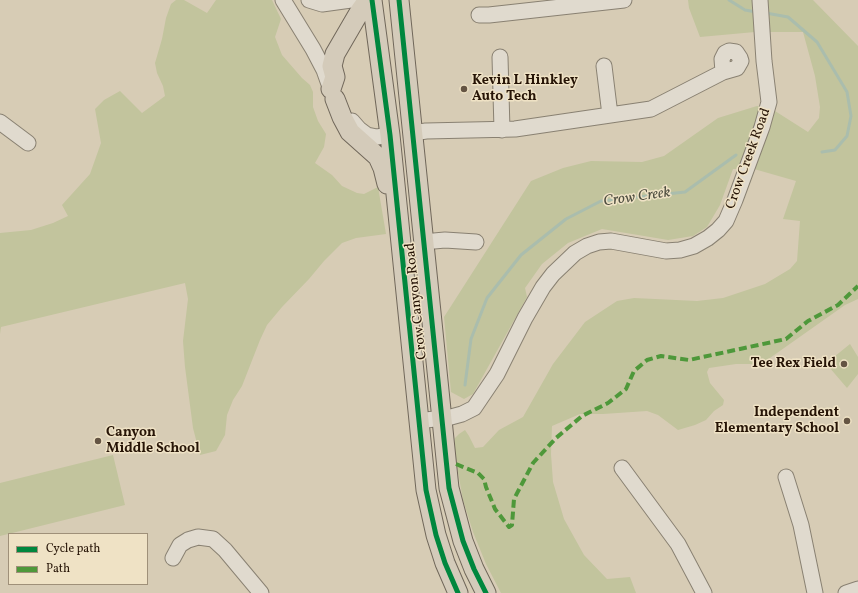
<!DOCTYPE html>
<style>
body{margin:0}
#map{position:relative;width:858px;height:593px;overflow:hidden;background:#d7ccb5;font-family:Vollkorn,serif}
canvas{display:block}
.legend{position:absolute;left:8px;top:533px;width:140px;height:52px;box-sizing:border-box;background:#efe2c5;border:1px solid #9f9079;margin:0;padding:5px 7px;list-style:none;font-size:12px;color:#261406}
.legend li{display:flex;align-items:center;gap:8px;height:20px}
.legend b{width:20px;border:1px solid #9f9079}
</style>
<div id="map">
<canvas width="858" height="593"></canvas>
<ul class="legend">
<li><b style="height:5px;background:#00873e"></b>Cycle path</li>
<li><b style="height:5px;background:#4e983a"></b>Path</li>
</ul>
</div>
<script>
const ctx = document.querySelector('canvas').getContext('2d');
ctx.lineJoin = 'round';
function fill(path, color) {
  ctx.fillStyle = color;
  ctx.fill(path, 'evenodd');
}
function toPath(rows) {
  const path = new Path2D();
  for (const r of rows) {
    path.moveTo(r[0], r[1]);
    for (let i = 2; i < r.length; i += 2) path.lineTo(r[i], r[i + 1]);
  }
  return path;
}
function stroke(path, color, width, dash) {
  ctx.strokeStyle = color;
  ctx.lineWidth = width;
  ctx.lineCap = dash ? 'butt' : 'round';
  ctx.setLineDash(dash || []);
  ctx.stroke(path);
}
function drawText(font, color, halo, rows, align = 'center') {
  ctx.font = font + ' Vollkorn,serif';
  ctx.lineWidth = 3;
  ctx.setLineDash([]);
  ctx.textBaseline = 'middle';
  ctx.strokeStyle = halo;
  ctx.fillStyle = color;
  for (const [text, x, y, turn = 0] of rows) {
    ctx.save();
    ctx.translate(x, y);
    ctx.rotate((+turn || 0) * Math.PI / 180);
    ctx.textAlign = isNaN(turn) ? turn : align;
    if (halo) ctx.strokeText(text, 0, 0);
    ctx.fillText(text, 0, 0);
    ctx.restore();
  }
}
fill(toPath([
 [176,0,184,0,207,13,216,0,272,0,281,19,275,37,282,55,302,78,310,85,313,92,313,107,318,121,326,134,324,147,315,163,332,175,342,186,357,193,364,194,378,187,386,234,356,238,342,243,324,261,309,279,282,307,267,325,260,340,242,386,233,400,227,415,225,435,216,451,200,455,193,428,185,367,183,341,188,299,185,283,1,327,0,334,0,233,31,230,53,223,68,216,62,205,90,174,101,143,95,109,104,100,120,91,142,113,165,96,163,86,157,73,155,63,162,39,166,18,171,4],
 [688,0,813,0,858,46,858,299,845,305,760,365,750,364,736,364,709,368,707,372,710,383,724,400,723,405,714,411,706,420,695,425,678,430,658,415,647,411,603,414,580,414,552,426,551,454,553,482,564,519,584,555,607,579,630,577,636,593,501,593,486,564,473,532,463,500,456,461,454,443,455,438,459,434,465,430,469,436,475,448,483,447,499,430,523,417,553,364,585,322,617,301,634,298,697,301,723,298,765,284,790,269,797,261,800,221,783,219,796,181,754,169,775,111,808,132,819,118,820,107,815,76,803,32,755,32,700,37,689,8],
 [757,106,762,107,741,169,733,169,720,205,707,227,693,236,668,240,602,229,568,243,542,264,525,288,527,297,473,394,464,399,451,392,444,317,531,181,563,168,591,161,642,162,664,156,718,118],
 [850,344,858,357,858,374,847,388,829,367,829,361],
 [113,455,125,505,0,536,0,483]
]), '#c2c49d');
stroke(toPath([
 [729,0,745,10,756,12],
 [766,13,788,17,817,42,847,92,851,116,847,136,835,150,822,152],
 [465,385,471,339,487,298,521,255,566,219,601,201,685,192,736,155]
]), '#aabdad', 3);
const minor = toPath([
 [283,0,313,49,324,70,330,87],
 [309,0,322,4,351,0],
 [479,15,489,15,624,0],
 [729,51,736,52,740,58,741,61,737,68,723,72,722,59,725,53,729,51],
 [500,57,502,130],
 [604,66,610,115],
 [352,121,359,129,367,135,377,137,390,135],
 [0,122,28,143],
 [413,133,426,131,515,129,651,109,723,72],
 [423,242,445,240,476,242],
 [418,421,451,417,462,414,474,408,497,374,525,318,543,287,553,274,575,253,587,246,599,242,611,241,666,251,680,250,694,246,708,238,718,230,726,221,735,200,762,127,769,102,764,61,760,0],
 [622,468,678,544,704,593],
 [786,477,801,525,815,593],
 [173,558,180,545,188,540,198,537,213,539,225,550,261,593],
 [846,593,858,589]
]);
const major = toPath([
 [372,0,390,135,426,490,436,535,445,563,458,593],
 [399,0,449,488,463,541,474,569,486,593],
 [331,89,335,77,332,66,335,54,360,11,368,0],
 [335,99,342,117,350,132,378,157,383,168,387,184]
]);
stroke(minor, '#898172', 17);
stroke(major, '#70675a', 21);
stroke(minor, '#e0dace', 15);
stroke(major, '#d4cbba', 19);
stroke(toPath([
 [456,464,478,473,484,479,486,487,495,509,509,527,512,525,514,499,533,463,556,438,582,416,608,403,626,389,634,371,647,360,661,356,689,360,786,339,808,321,838,305,858,286]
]), '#4e983a', 4, [8, 4]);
stroke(toPath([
 [372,0,390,135,426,490,436,535,445,563,458,593],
 [399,0,449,488,463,541,474,569,486,593]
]), '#00873e', 5);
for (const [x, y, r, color] of [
 [464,89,4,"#645443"],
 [844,364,4,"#645443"],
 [847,421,4,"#645443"],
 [98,441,4,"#645443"]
]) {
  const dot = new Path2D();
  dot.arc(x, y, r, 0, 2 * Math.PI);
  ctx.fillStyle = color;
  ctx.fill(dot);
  stroke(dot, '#efe2c5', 1.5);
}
drawText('bold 14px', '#261406', '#efe2c5', [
 ["Kevin L Hinkley",472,81],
 ["Auto Tech",472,97],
 ["Tee Rex Field",836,364,"right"],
 ["Independent",839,413,"right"],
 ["Elementary School",839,429,"right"],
 ["Canyon",106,433],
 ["Middle School",106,449]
], 'left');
drawText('14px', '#261406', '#efe2c5', [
 ["Crow Creek Road",749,159,-70],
 ["Crow Canyon Road",417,301,-96]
]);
drawText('italic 15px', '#4d4d3f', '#efe2c5', [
 ["Crow Creek",637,198,-8]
]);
</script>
